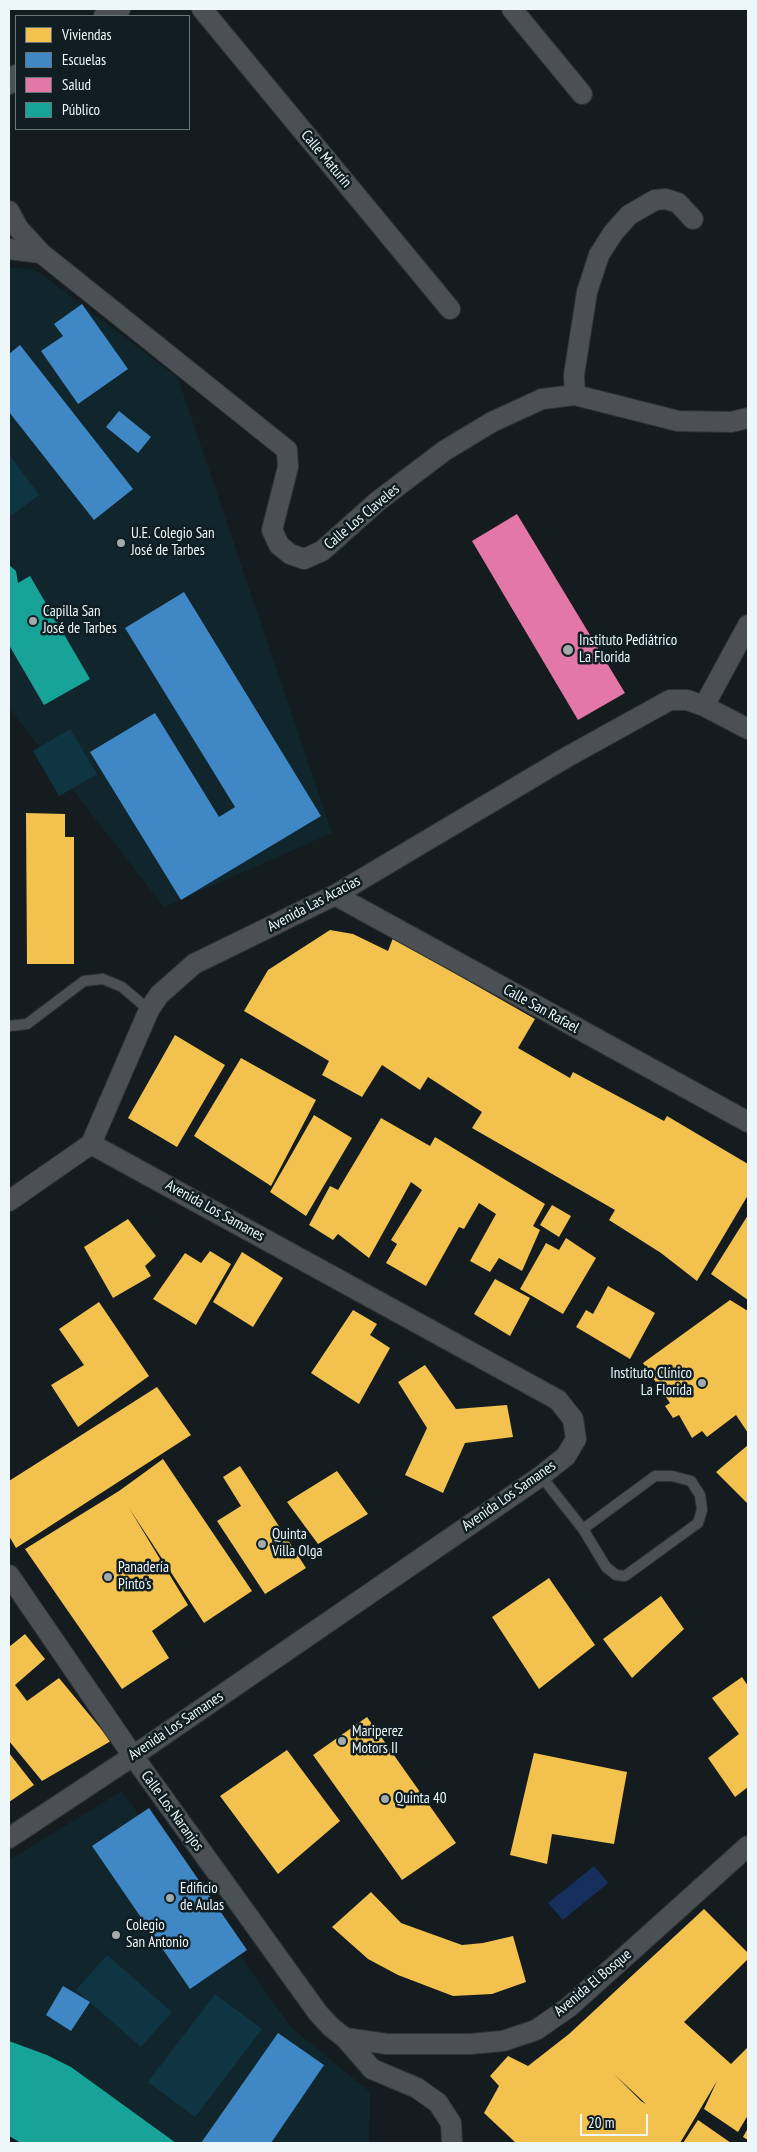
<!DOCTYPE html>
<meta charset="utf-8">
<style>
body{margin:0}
#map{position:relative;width:757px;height:2152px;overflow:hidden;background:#141c1f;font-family:"PT Sans Narrow",sans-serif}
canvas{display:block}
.frame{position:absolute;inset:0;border:10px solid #edf7fa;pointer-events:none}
.legend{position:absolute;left:15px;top:15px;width:175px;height:115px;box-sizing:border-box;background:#101e23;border:1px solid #687579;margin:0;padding:6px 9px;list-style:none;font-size:15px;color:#edf7fa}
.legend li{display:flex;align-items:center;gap:10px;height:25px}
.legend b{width:25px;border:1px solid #687579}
.scale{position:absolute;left:580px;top:2114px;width:68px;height:22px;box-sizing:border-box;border:2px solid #edf7fa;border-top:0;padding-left:6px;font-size:15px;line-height:18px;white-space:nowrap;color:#edf7fa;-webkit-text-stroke:4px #101e23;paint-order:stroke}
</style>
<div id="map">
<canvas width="757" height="2152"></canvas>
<div class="frame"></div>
<ul class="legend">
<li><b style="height:14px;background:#f2c14e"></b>Viviendas</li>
<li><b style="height:14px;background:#3f88c5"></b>Escuelas</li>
<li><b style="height:14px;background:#e377a8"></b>Salud</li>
<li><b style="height:14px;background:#17a398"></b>Público</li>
</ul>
<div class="scale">20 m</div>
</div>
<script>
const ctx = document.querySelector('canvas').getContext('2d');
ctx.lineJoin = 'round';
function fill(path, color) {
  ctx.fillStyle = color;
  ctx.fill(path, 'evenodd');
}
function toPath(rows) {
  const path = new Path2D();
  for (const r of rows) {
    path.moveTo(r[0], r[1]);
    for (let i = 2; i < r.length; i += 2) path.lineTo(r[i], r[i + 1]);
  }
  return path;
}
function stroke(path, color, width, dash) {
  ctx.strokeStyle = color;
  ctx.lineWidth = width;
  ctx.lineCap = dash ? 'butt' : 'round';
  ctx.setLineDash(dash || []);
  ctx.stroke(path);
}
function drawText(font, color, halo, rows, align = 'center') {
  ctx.font = font + ' "PT Sans Narrow",sans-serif';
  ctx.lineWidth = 5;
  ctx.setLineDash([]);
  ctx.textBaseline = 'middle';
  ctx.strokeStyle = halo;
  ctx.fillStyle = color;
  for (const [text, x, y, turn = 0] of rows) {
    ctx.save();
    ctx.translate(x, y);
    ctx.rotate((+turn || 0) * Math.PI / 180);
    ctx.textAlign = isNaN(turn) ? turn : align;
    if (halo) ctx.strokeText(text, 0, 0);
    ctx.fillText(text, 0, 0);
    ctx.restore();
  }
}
fill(toPath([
 [9,267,36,270,178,378,332,833,164,907,9,708],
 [122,1791,291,2027,370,2092,369,2143,176,2143,71,2067,47,2055,9,2041,9,1860]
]), '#10252c');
fill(toPath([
 [9,454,39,495,9,517],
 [70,729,97,774,59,796,33,751],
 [107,1955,172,2012,141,2047,76,1990],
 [215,1994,262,2029,195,2117,148,2082]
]), '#0f3542');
fill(toPath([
 [594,1866,608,1883,563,1920,548,1903]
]), '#162f5d');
fill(toPath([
 [26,813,65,814,65,837,74,837,74,964,27,964],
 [330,930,353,934,388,951,393,938,535,1019,518,1048,570,1078,573,1072,664,1121,667,1116,748,1164,748,1195,697,1281,661,1253,609,1220,615,1210,472,1128,482,1112,428,1077,420,1090,382,1065,362,1097,322,1075,329,1061,244,1011,268,970],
 [175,1035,225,1065,177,1147,128,1118],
 [241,1058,316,1100,271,1186,194,1136],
 [314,1115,352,1138,306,1216,270,1192],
 [381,1118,430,1146,435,1137,545,1204,533,1226,540,1230,522,1271,499,1258,490,1272,470,1261,496,1214,479,1203,464,1229,459,1227,426,1286,386,1263,397,1244,391,1240,422,1190,411,1182,369,1258,338,1234,333,1240,309,1225,330,1186,338,1190],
 [552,1205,571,1216,559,1237,540,1225],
 [748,1215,748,1300,711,1274],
 [128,1219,156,1256,145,1266,151,1276,113,1298,84,1247],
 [566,1238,596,1258,563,1314,520,1289,546,1243,559,1250],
 [210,1251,231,1264,196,1325,153,1299,185,1253,201,1263],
 [242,1252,283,1278,253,1327,213,1302],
 [495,1279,530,1298,510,1336,474,1314],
 [608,1286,655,1313,630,1359,576,1327,586,1310,593,1314],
 [730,1300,748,1311,748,1433,736,1415,707,1437,702,1431,692,1438,679,1415,673,1418,665,1406,670,1403,643,1363],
 [99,1302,149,1376,78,1427,51,1385,84,1365,59,1329],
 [353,1310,377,1324,370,1335,390,1348,359,1404,311,1373],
 [425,1365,456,1409,507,1405,513,1437,465,1443,443,1493,405,1475,427,1428,398,1382],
 [157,1387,191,1435,16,1548,9,1536,9,1481],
 [748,1445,748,1504,716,1472],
 [163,1459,252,1591,204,1623,129,1508,188,1605,152,1631,169,1658,122,1689,25,1549,119,1491],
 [240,1466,306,1568,265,1594,217,1521,241,1506,223,1477],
 [337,1471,368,1514,318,1544,287,1502],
 [549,1578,595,1645,539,1689,492,1617],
 [661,1596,684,1629,632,1678,603,1639],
 [25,1634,45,1659,15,1685,27,1701,59,1678,111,1741,42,1781,9,1741,9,1647],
 [742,1677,748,1686,747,1722,748,1724,748,1787,735,1797,708,1758,739,1734,712,1698],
 [367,1717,456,1843,402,1880,313,1755],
 [287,1750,340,1821,278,1874,220,1796],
 [9,1753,34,1785,9,1802],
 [534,1753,627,1772,614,1844,552,1834,547,1864,510,1855],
 [371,1892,401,1923,462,1945,483,1943,513,1936,526,1982,492,1994,453,1996,398,1975,368,1959,332,1927],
 [704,1909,748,1953,748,1959,684,2022,731,2064,748,2047,748,2115,738,2132,704,2109,717,2081,680,2143,516,2143,484,2113,499,2086,490,2076,508,2056,528,2066,569,2034],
 [614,2074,646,2104,641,2101],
 [698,2120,731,2143,683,2143],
 [748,2128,748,2140,743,2137]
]), '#f2c14e');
fill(toPath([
 [82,304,128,369,78,404,41,351,63,336,54,324],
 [20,345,133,489,94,520,9,412,9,354],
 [119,411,151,437,138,453,106,427],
 [184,592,321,816,181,900,90,752,155,713,219,817,235,807,125,628],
 [149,1808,247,1950,190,1989,92,1846],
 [63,1986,90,2002,71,2031,46,2015],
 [278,2033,324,2065,271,2143,201,2143]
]), '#3f88c5');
fill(toPath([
 [517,514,625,693,578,720,472,541]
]), '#e377a8');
fill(toPath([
 [9,565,16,571,18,583,30,576,90,679,44,705,9,645],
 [9,2041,47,2055,71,2067,176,2143,21,2143,9,2136]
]), '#17a398');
const service = toPath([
 [9,1026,27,1024,84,981,103,979,122,987,149,1010],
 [541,1476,583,1529,606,1567,616,1575,625,1576,698,1523,702,1510,700,1495,691,1481,672,1476,655,1476,583,1529]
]);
const minor = toPath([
 [202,9,450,309],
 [512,9,582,94],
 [104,16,120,9],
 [9,84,16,75],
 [9,211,18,228,41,253],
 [9,249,41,253,287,450,288,467,272,530,279,545,290,554,304,559,322,551,378,501,444,451,492,422,542,399,575,395,678,421,731,422,748,418],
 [575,395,574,375,587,292,599,255,613,233,629,215,655,200,666,199,678,203,693,219],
 [704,706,748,625],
 [335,895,748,1122],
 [9,1201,91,1144,149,1010,159,995,194,964,335,895,567,757,670,700,687,700,704,706,748,729],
 [9,1575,133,1756,318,2013,331,2027,345,2038,372,2069,417,2088,438,2103,451,2123,452,2143],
 [9,1838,133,1756,541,1476,566,1456,576,1439,573,1419,558,1400,91,1144],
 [345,2038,387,2044,470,2044,503,2041,536,2030,569,2007,748,1846]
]);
stroke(service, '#2f3537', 12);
stroke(minor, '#2f3537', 22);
stroke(service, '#4a5053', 10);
stroke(minor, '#4a5053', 20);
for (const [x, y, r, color] of [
 [121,543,5,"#a1aaad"],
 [33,621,5,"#a1aaad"],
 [568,650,6,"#a1aaad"],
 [702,1383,5,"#a1aaad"],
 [262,1544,5,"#a1aaad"],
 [108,1577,5,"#a1aaad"],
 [342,1741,5,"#a1aaad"],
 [385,1799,5,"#a1aaad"],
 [170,1898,5,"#a1aaad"],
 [116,1935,5,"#a1aaad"]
]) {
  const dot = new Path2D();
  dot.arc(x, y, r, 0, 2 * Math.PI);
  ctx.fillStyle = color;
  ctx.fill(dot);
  stroke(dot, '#101e23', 2);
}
drawText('15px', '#edf7fa', '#101e23', [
 ["Calle Maturín",326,159,50],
 ["Calle Los Claveles",362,517,-40],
 ["Avenida Las Acacias",314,904,-28],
 ["Calle San Rafael",541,1009,29],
 ["Avenida Los Samanes",215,1211,29],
 ["Avenida Los Samanes",509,1496,-35],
 ["Avenida Los Samanes",176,1726,-34],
 ["Calle Los Naranjos",172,1811,54],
 ["Avenida El Bosque",593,1983,-40]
]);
drawText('15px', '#edf7fa', '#101e23', [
 ["U.E. Colegio San",131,534],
 ["José de Tarbes",131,551],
 ["Capilla San",43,612],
 ["José de Tarbes",43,629],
 ["Instituto Pediátrico",579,641],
 ["La Florida",579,658],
 ["Instituto Clínico",692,1374,"right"],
 ["La Florida",692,1391,"right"],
 ["Quinta",272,1535],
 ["Villa Olga",272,1552],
 ["Panadería",118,1568],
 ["Pinto's",118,1585],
 ["Mariperez",352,1732],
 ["Motors II",352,1749],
 ["Quinta 40",395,1799],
 ["Edificio",180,1889],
 ["de Aulas",180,1906],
 ["Colegio",126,1926],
 ["San Antonio",126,1943]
], 'left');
</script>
